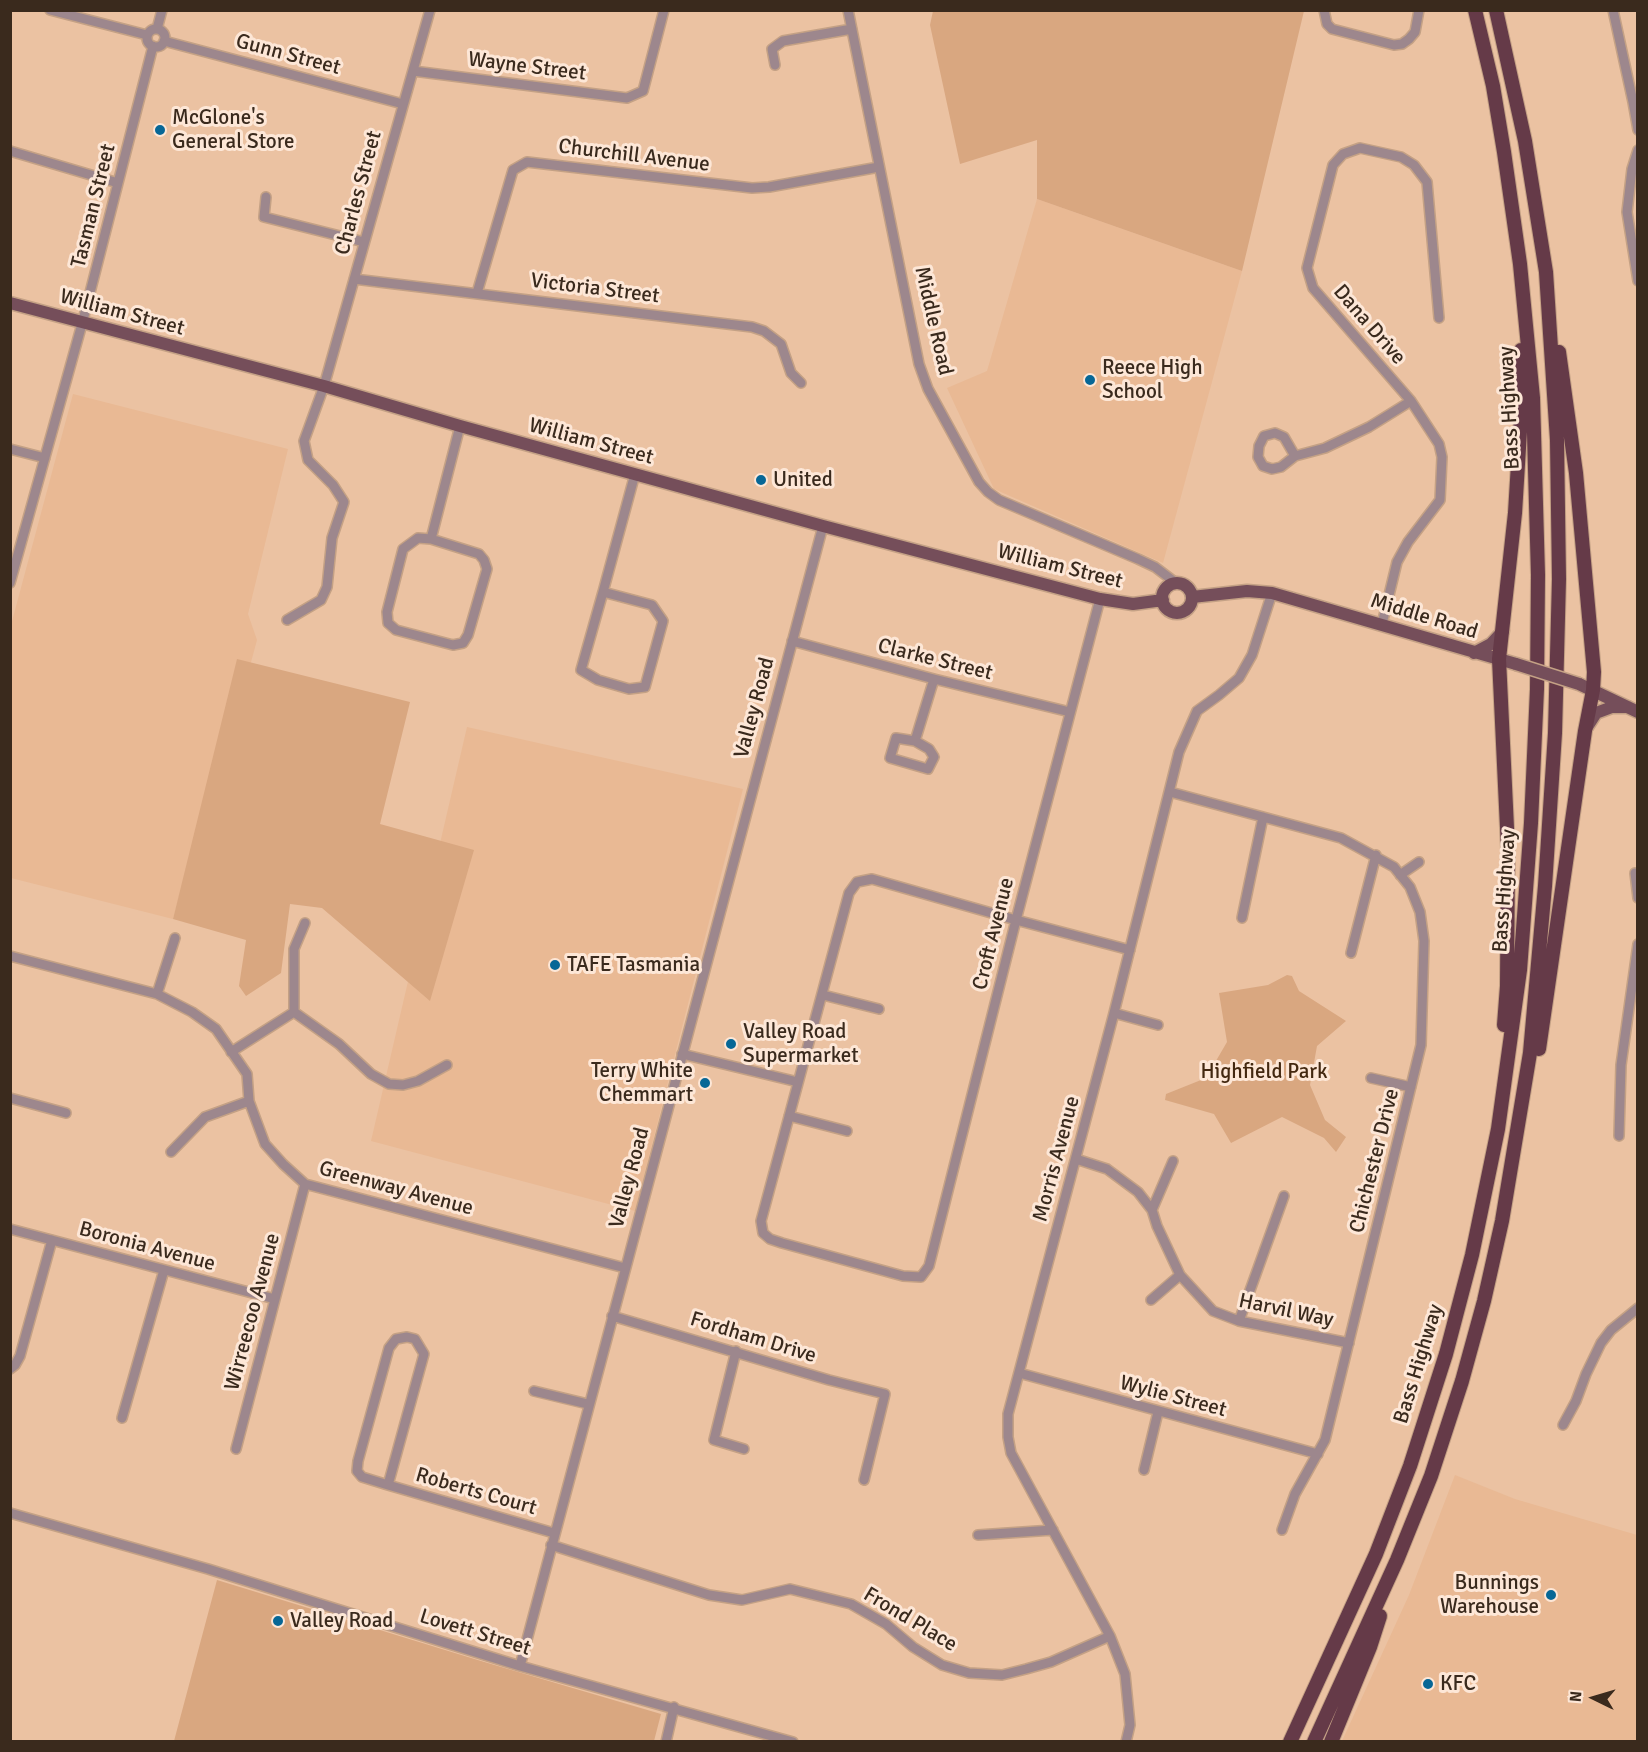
<!DOCTYPE html>
<style>
body{margin:0}
#map{position:relative;width:1648px;height:1752px;overflow:hidden;background:#ebc2a2;font-family:Signika,sans-serif}
canvas{display:block}
.frame{position:absolute;inset:0;border:12px solid #3a2a1d;pointer-events:none}
.north{position:absolute;left:1564px;top:1668px;width:60px;height:60px;-webkit-text-stroke:4px #fde7d7;paint-order:stroke;rotate:275deg;font-size:16px;font-weight:700;line-height:24px;text-align:center;color:#3a2a1d}
.north::after{content:'';display:block;margin:auto;width:21px;height:27px;background:#3a2a1d;clip-path:polygon(50% 0,100% 100%,50% 72%,0 100%)}
</style>
<div id="map">
<canvas width="1648" height="1752"></canvas>
<div class="frame"></div>
<div class="north">N</div>
</div>
<script>
const ctx = document.querySelector('canvas').getContext('2d');
ctx.lineJoin = 'round';
function fill(path, color) {
  ctx.fillStyle = color;
  ctx.fill(path, 'evenodd');
}
function toPath(rows) {
  const path = new Path2D();
  for (const r of rows) {
    if (r.length === 3) {
      path.moveTo(r[0] + r[2], r[1]);
      path.arc(r[0], r[1], r[2], 0, 2 * Math.PI);
      continue;
    }
    path.moveTo(r[0], r[1]);
    for (let i = 2; i < r.length; i += 2) path.lineTo(r[i], r[i + 1]);
  }
  return path;
}
function stroke(path, color, width, dash) {
  ctx.strokeStyle = color;
  ctx.lineWidth = width;
  ctx.lineCap = dash ? 'butt' : 'round';
  ctx.setLineDash(dash || []);
  ctx.stroke(path);
}
function drawText(font, color, halo, rows, align = 'center') {
  ctx.font = font + ' Signika,sans-serif';
  ctx.lineWidth = 6;
  ctx.setLineDash([]);
  ctx.textBaseline = 'middle';
  ctx.strokeStyle = halo;
  ctx.fillStyle = color;
  for (const [text, x, y, turn = 0] of rows) {
    ctx.save();
    ctx.translate(x, y);
    ctx.rotate((+turn || 0) * Math.PI / 180);
    ctx.textAlign = isNaN(turn) ? turn : align;
    if (halo) ctx.strokeText(text, 0, 0);
    ctx.fillText(text, 0, 0);
    ctx.restore();
  }
}
fill(toPath([
 [1037,199,1242,271,1163,563,994,489,947,388,987,371],
 [73,394,288,449,248,614,257,640,219,781,192,848,173,919,11,878,11,625],
 [467,727,743,789,635,1211,371,1141],
 [1455,1475,1515,1499,1637,1535,1637,1741,1342,1741,1409,1595]
]), '#e9b994');
fill(toPath([
 [933,11,1304,11,1242,271,1037,199,1037,140,960,164,930,25],
 [237,659,410,702,380,824,474,850,430,1001,322,908,290,904,281,973,246,996,239,986,246,940,173,919],
 [1287,975,1292,976,1299,991,1346,1021,1317,1046,1310,1085,1325,1120,1346,1137,1336,1152,1324,1138,1282,1117,1231,1143,1214,1114,1165,1100,1166,1094,1206,1078,1227,1042,1219,993,1268,985],
 [217,1580,481,1661,661,1714,654,1741,174,1741]
]), '#d9a780');
const minor = toPath([
 [50,10,147,35],
 [848,10,919,364,928,389,979,482,988,492,999,500,1138,559,1155,567,1176,583],
 [1324,10,1327,24,1332,29,1394,45,1402,44,1409,39,1415,32,1419,10],
 [1613,10,1633,102,1638,130],
 [157,29,162,10],
 [156,38,9],
 [164,41,403,104],
 [775,65,772,49,783,41,852,29],
 [413,71,627,98,643,91,664,10],
 [1638,150,1632,169,1627,212,1638,281],
 [10,151,118,183],
 [266,197,264,217,364,242],
 [354,279,752,327,764,331,781,344,791,373,801,383],
 [477,293,513,170,527,162,752,188,769,187,879,167],
 [10,449,45,458],
 [1295,456,1284,437,1275,433,1264,436,1259,446,1258,457,1263,466,1272,469,1281,467,1295,456,1325,448,1369,427,1411,401],
 [431,539,418,538,403,549,387,612,388,623,396,630,453,645,463,643,468,635,487,569,484,560,479,554,431,539,460,426],
 [10,583,82,324,153,46],
 [603,592,652,605,663,621,645,687,629,689,598,680,581,670,603,592],
 [603,592,635,474],
 [1100,599,1016,920,929,1266,921,1277,903,1276,782,1243,770,1239,763,1233,761,1221,849,893,857,882,872,879,1016,920,1130,950],
 [287,620,321,600,327,587,332,538,344,502,333,485,308,460,304,441,324,386,430,10],
 [1382,624,1397,562,1408,542,1440,500,1442,457,1439,444,1411,401,1313,288,1307,268,1333,165,1343,154,1360,148,1401,157,1414,165,1427,182,1439,318],
 [792,641,934,679,1070,712],
 [915,741,896,738,890,758,928,769,934,757,929,749,915,741,934,679],
 [1170,792,1341,838,1394,867,1410,887,1420,912,1424,941,1421,1045,1325,1440,1295,1494,1282,1530],
 [1635,873,1638,898],
 [1400,875,1419,862],
 [1242,918,1263,817],
 [1351,953,1376,855],
 [10,956,157,994,192,1012,216,1029,247,1074,249,1101,265,1144,283,1164,305,1184,625,1268],
 [157,994,175,938],
 [823,995,879,1009],
 [294,1012,294,949,305,923],
 [1114,1013,1158,1025],
 [231,1052,294,1012,339,1044,371,1074,389,1084,403,1085,418,1081,447,1065],
 [682,1054,798,1082],
 [1371,1078,1411,1087],
 [10,1098,66,1113],
 [789,1116,847,1131],
 [1619,1136,1621,1065,1638,944],
 [171,1152,205,1117,249,1101],
 [1076,1159,1107,1169,1138,1192,1152,1210,1157,1226,1180,1275,1213,1311,1239,1321,1349,1343],
 [1152,1210,1173,1161],
 [10,1229,275,1299],
 [1151,1300,1180,1275],
 [612,1316,829,1380,885,1394,864,1480],
 [1239,1321,1284,1196],
 [736,1351,714,1440,744,1449],
 [10,1369,15,1365,20,1356,52,1240],
 [1019,1373,1318,1454],
 [534,1391,588,1404],
 [122,1418,164,1270],
 [1563,1425,1576,1401,1586,1374,1601,1343,1611,1330,1638,1308],
 [236,1449,305,1184],
 [1144,1470,1158,1412],
 [388,1485,424,1354,415,1339,407,1337,396,1339,389,1348,358,1461,357,1471,362,1477,388,1485,554,1533],
 [10,1513,208,1569,520,1666,793,1742],
 [978,1535,1053,1530],
 [551,1545,709,1595,742,1600,790,1589,851,1604,886,1624,913,1647,942,1665,969,1673,1002,1675,1026,1669,1051,1662,1110,1636],
 [520,1666,823,526],
 [666,1742,674,1707],
 [1126,1742,1130,1725,1125,1674,1110,1636,1011,1453,1008,1437,1008,1414,1114,1013,1179,752,1197,711,1219,695,1239,678,1252,655,1272,593]
]);
const major = toPath([
 [10,303,324,386,460,426,823,526,1100,599,1133,604,1163,600],
 [1177,598,15],
 [1192,597,1247,591,1272,593,1516,664],
 [1474,653,1491,644,1503,631],
 [1579,684,1638,712],
 [1587,727,1596,713,1612,707,1628,707]
]);
const highway = toPath([
 [1504,1025,1507,986,1508,849,1499,659,1515,513,1521,415,1521,350],
 [1539,1049,1585,731,1593,690,1594,672,1576,473,1559,352],
 [1290,1742,1376,1554,1410,1466,1446,1354,1472,1255,1498,1129,1520,970,1531,823,1537,689,1538,575,1533,398,1520,264,1504,152,1493,86,1475,10],
 [1314,1742,1397,1560,1431,1476,1462,1381,1484,1301,1502,1221,1530,1053,1545,886,1555,733,1559,579,1557,440,1546,272,1525,141,1496,10],
 [1331,1742,1370,1647,1380,1616]
]);
stroke(minor, '#c4a185', 12);
stroke(major, '#c4a185', 15);
stroke(highway, '#c4a185', 16);
stroke(minor, '#9d878d', 9);
stroke(major, '#754e5a', 12);
stroke(highway, '#653a48', 14);
const majorBridge = toPath([
 [1516,664,1579,684]
]);
stroke(majorBridge, '#c4a185', 15, []);
stroke(majorBridge, '#754e5a', 12);
for (const [x, y, r, color] of [
 [160,130,6,"#076796"],
 [1090,380,6,"#076796"],
 [761,480,6,"#076796"],
 [555,965,6,"#076796"],
 [731,1044,6,"#076796"],
 [705,1083,6,"#076796"],
 [1551,1595,6,"#076796"],
 [278,1621,6,"#076796"],
 [1428,1684,6,"#076796"]
]) {
  const dot = new Path2D();
  dot.arc(x, y, r, 0, 2 * Math.PI);
  ctx.fillStyle = color;
  ctx.fill(dot);
  stroke(dot, '#fde7d7', 2);
}
drawText('21px', '#3a2a1d', '#fde7d7', [
 ["Gunn Street",288,55,15],
 ["Wayne Street",527,67,7],
 ["Churchill Avenue",634,156,7],
 ["Charles Street",359,193,-75],
 ["Tasman Street",94,206,-76],
 ["Victoria Street",595,289,7],
 ["William Street",122,313,15],
 ["Middle Road",933,321,77],
 ["Dana Drive",1369,325,49],
 ["Bass Highway",1510,408,-93],
 ["William Street",591,442,15],
 ["William Street",1060,567,14],
 ["Middle Road",1424,617,17],
 ["Clarke Street",935,660,14],
 ["Valley Road",755,708,-75],
 ["Bass Highway",1505,891,-86],
 ["Croft Avenue",994,934,-76],
 ["Morris Avenue",1057,1159,-75],
 ["Chichester Drive",1375,1161,-76],
 ["Valley Road",630,1178,-75],
 ["Greenway Avenue",396,1189,15],
 ["Boronia Avenue",147,1247,15],
 ["Harvil Way",1286,1311,12],
 ["Wirreecoo Avenue",253,1312,-75],
 ["Fordham Drive",753,1338,17],
 ["Bass Highway",1419,1364,-73],
 ["Wylie Street",1173,1397,15],
 ["Roberts Court",476,1492,16],
 ["Frond Place",910,1620,31],
 ["Lovett Street",475,1633,17]
]);
drawText('21px', '#3a2a1d', '#fde7d7', [
 ["McGlone's",172,118],
 ["General Store",172,142],
 ["Reece High",1102,368],
 ["School",1102,392],
 ["United",773,480],
 ["TAFE Tasmania",567,965],
 ["Valley Road",743,1032],
 ["Supermarket",743,1056],
 ["Terry White",693,1071,"right"],
 ["Chemmart",693,1095,"right"],
 ["Bunnings",1539,1583,"right"],
 ["Warehouse",1539,1607,"right"],
 ["Valley Road",290,1621],
 ["KFC",1440,1684]
], 'left');
drawText('21px', '#432810', '#fde7d7', [
 ["Highfield Park",1264,1072]
]);
</script>
